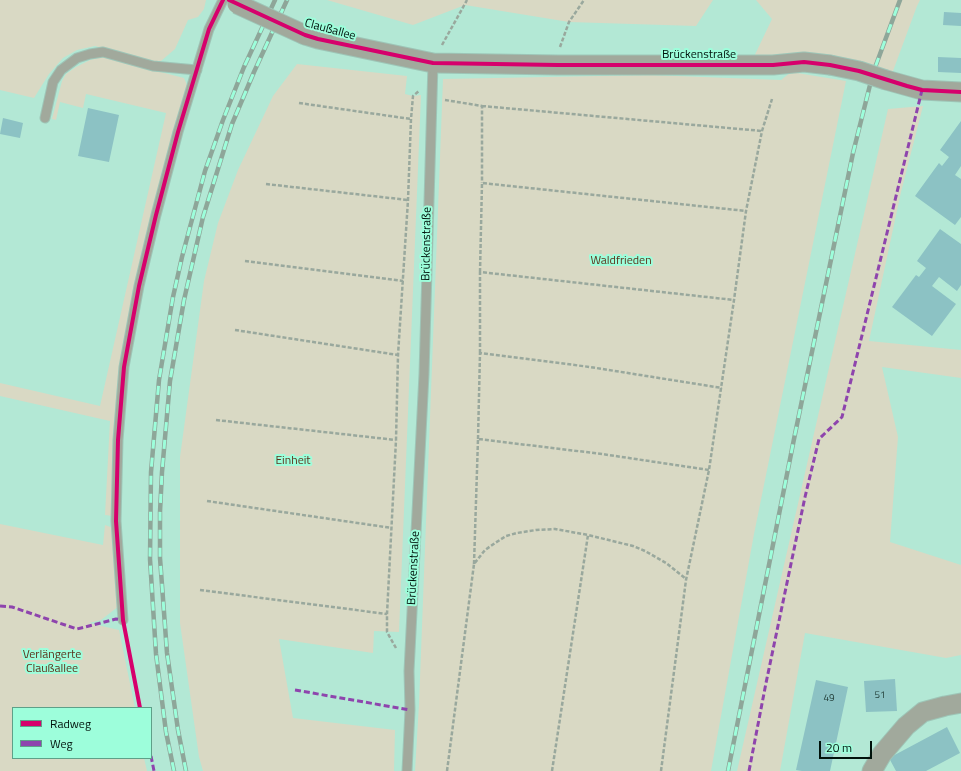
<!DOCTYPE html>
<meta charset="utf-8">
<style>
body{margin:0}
#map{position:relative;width:961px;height:771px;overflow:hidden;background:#b3e8d5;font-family:"Titillium Web",sans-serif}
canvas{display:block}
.legend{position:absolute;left:12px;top:707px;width:140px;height:52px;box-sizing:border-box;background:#9dfedb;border:1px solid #5ea088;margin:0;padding:5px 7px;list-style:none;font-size:12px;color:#00120b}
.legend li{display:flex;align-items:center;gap:8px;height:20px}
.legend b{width:20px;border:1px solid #5ea088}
.scale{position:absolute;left:819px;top:741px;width:53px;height:18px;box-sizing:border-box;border:2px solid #00120b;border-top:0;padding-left:5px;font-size:12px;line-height:14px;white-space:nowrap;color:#00120b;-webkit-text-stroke:3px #9dfedb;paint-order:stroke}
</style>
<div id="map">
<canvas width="961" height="771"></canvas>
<ul class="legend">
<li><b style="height:5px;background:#d6006c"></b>Radweg</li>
<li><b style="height:5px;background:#8e44ad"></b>Weg</li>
</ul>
<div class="scale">20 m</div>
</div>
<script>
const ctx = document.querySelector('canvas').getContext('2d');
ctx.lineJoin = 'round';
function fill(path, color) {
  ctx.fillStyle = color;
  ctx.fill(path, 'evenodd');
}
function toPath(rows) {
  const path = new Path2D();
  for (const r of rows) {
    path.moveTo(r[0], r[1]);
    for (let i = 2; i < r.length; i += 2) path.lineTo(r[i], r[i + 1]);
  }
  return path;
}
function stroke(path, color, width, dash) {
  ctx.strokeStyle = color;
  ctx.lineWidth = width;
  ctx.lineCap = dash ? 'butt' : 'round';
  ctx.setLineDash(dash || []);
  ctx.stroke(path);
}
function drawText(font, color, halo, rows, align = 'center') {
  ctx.font = font + ' "Titillium Web",sans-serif';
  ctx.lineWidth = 4;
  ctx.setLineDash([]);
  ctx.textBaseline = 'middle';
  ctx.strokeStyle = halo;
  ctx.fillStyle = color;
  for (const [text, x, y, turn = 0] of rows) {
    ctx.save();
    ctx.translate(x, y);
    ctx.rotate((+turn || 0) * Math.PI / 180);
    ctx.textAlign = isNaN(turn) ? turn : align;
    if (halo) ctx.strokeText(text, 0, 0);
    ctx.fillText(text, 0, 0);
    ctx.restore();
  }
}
fill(toPath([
 [0,0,206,0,204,9,198,17,188,20,175,49,161,61,149,61,95,46,77,50,63,58,49,74,34,98,0,90],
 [327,0,713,0,696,26,569,22,465,5,413,25],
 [756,0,920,0,917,6,893,71,886,80,750,65,772,19],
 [102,57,184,78,187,85,155,201,126,332,118,383,115,423,113,516,105,515,110,421,0,396,0,383,100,406,166,113,86,94,83,108,60,102,56,120,52,119,62,81,66,74,76,67,90,60],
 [297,64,407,76,405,94,413,96,421,95,399,632,374,631,373,653,279,639,293,718,395,730,394,771,203,771,199,757,180,623,180,457,204,281,218,223,238,170,273,96],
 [791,72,846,81,754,534,711,771,415,771,419,704,443,79,651,75,781,80],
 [923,106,901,192,869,341,961,350,961,378,882,367,898,437,890,542,961,565,961,655,946,658,805,633,780,771,737,771,888,109],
 [0,524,103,545,105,525,113,528,119,606,101,620,89,623,119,630,135,708,13,708,13,758,144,758,147,771,0,771]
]), '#d9d9c4');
fill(toPath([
 [944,12,961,13,961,26,943,25],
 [938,57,961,58,961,73,938,72],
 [88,108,119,115,109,162,78,156],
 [3,118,23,123,20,138,0,134],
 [961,121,961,166,955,175,961,179,961,217,955,225,915,196,939,163,942,166,949,157,940,150],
 [940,229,961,244,961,285,957,291,939,277,932,286,956,304,932,336,892,307,916,275,919,277,926,268,917,261],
 [895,679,897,711,866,712,864,681],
 [816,680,848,687,830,771,802,771,796,770],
 [947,727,960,753,926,771,896,771,889,758]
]), '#8cc2c4');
const lane = toPath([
 [45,118,53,82,61,70,77,58,90,54,103,52,153,66,197,70],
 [123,620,116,521,118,440,124,367,139,286,156,215,178,132,209,29,223,0],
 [407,771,410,710,409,671,424,374,433,63]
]);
const street = toPath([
 [305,35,318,39,433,63,558,65,773,65,804,62,830,65],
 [886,80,922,90,961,92],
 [872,771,882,754,906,726,923,712,945,706,961,703]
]);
stroke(lane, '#9ec5b7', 11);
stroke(street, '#9ec5b7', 21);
stroke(toPath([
 [442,45,467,0],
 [560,47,569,22,584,0],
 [445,100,482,106,482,183],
 [299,103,411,119],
 [482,106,762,131],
 [266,184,408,200],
 [245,261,403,281],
 [480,272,482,183,746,211],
 [235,330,398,355],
 [480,353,480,272,734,300],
 [216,420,396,440],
 [478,439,480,353,590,367,722,388],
 [207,501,392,528],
 [474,564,478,439,602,454,709,470],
 [200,590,387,614],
 [396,648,387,632,387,614,396,440,398,355,408,200,411,119,413,96,419,91],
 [447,771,474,564,485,550,495,543,506,536,517,533,536,530,555,529,588,535],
 [552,771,588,535,633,546,645,551,666,563,686,579],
 [661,771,686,580,709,470,734,300,746,211,762,131,772,99]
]), '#99a89d', 2.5, [4, 2]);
stroke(lane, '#a1a99c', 9);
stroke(street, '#a1a99c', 19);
const rail = toPath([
 [174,771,166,732,156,654,150,559,151,472,159,380,173,297,182,257,205,171,223,120,244,67,275,0],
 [186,771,178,730,167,653,160,558,160,512,162,472,170,381,184,300,203,217,232,124,254,72,287,0],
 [728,771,794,439,853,153,873,73,900,0]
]);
stroke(rail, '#8ea699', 4.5);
stroke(rail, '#9dfedb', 3, [9]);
const streetBridge = toPath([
 [237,4,305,35],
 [830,65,859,71,886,80]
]);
stroke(streetBridge, '#9ec5b7', 21, []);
stroke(streetBridge, '#a1a99c', 19);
stroke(toPath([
 [0,606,12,607,77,629,116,619,123,620,124,624],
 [295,690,410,710],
 [151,756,154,771],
 [749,771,766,683,805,497,819,439,842,417,922,90]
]), '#8e44ad', 3, [6, 3]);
stroke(toPath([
 [229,0,305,35,318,39,433,63,558,65,773,65,804,62,830,65,859,71,907,86,922,90,961,92],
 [140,708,123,620,116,521,118,440,124,367,139,286,156,215,178,132,209,29,223,0]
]), '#d6006c', 4);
drawText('10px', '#233e39', null, [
 ["51",880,696],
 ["49",829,699]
]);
drawText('12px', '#00120b', '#9dfedb', [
 ["Claußallee",330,30,15],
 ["Brückenstraße",699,55],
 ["Brückenstraße",427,244,-89],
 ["Brückenstraße",414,568,-87]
]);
drawText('12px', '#5c331c', '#9dfedb', [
 ["Waldfrieden",621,261],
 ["Einheit",293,461],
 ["Verlängerte",52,655],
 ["Claußallee",52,669]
]);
</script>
